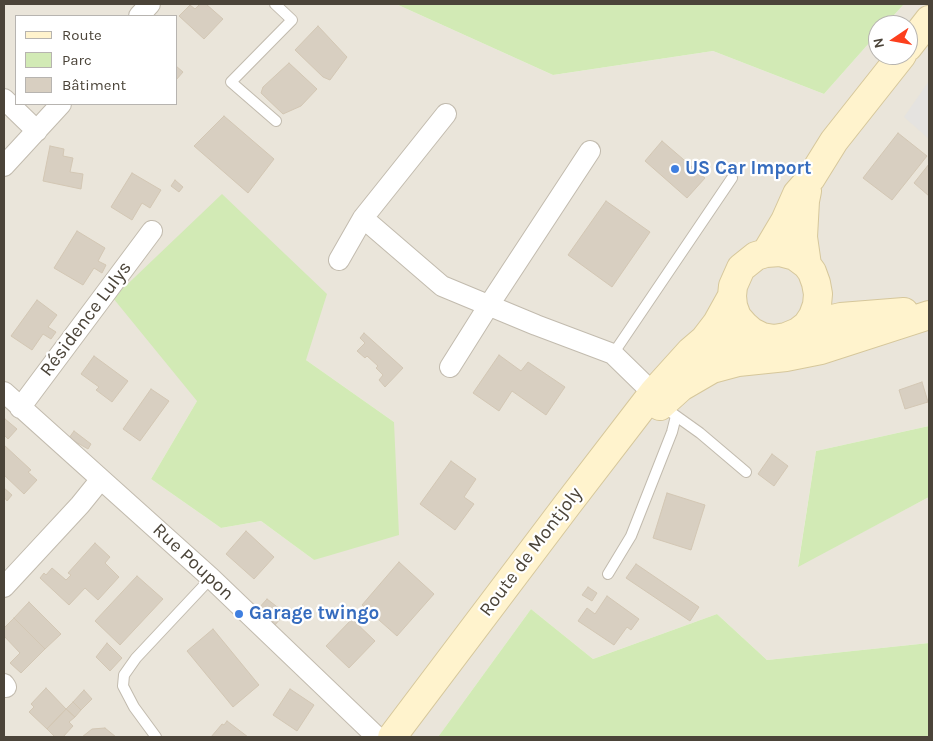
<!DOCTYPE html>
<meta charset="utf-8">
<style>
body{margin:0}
#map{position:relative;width:933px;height:741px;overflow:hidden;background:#f6f3ec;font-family:Karla,sans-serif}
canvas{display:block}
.frame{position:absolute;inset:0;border:5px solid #4b4439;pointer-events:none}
.legend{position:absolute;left:15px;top:15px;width:162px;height:90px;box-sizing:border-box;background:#fff;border:1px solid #b7b4b0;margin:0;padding:6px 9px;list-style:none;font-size:15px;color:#4b4439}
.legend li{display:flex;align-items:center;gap:10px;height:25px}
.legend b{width:25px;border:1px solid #b7b4b0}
.north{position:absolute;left:868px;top:15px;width:50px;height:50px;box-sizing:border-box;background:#fff;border:1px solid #b7b4b0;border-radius:50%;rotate:258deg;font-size:14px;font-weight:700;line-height:20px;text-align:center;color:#4b4439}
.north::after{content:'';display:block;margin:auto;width:18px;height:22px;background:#fc3f1d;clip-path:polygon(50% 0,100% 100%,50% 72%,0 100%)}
</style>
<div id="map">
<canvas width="933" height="741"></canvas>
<div class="frame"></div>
<ul class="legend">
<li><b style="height:6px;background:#fff3cd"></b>Route</li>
<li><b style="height:14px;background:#d2eab5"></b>Parc</li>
<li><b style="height:14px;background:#d8cfc1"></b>Bâtiment</li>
</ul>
<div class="north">N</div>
</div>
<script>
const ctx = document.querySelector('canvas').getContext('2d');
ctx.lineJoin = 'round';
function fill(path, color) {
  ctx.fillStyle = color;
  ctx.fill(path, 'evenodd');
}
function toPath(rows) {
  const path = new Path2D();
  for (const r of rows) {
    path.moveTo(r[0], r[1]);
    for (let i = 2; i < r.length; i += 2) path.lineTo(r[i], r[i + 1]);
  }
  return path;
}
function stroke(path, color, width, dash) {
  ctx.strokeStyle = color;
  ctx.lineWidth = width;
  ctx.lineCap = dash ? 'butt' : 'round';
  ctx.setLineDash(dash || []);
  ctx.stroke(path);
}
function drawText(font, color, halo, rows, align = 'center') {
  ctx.font = font + ' Karla,sans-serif';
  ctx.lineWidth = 4.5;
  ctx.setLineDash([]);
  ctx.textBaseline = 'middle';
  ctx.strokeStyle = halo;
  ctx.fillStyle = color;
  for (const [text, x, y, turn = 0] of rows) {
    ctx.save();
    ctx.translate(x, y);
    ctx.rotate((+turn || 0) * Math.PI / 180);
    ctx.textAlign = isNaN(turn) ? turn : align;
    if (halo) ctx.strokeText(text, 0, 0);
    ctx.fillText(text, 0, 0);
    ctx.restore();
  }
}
fill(toPath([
 [4,4,396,4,553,75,713,51,824,94,878,33,878,55,908,55,908,25,885,25,904,4,929,4,929,426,816,451,798,566,929,497,929,643,767,660,717,614,593,659,531,609,438,737,4,737],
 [16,16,176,16,176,104,16,104],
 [306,360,394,422,314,560,261,521,221,528,151,479,197,401]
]), '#eae5da');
fill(toPath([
 [396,4,904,4,885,25,878,25,878,33,824,94,713,51,553,75],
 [222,194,327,294,306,360,394,422,399,535,314,560,261,521,221,528,151,479,197,401,113,298],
 [929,426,929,497,798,567,816,451],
 [531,609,593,659,717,614,767,660,929,643,929,737,438,737]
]), '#d2eab5');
fill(toPath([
 [929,81,929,139,904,117]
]), '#e5e3e0');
const building = toPath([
 [200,4,206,4,223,19,204,39,179,16,190,5,195,9,200,4],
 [318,26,347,57,330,80,323,77,295,50,318,26],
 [289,63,317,89,301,106,283,114,261,93,263,87,289,63],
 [176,66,183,72,176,80,176,66],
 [224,116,274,159,248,193,194,146,224,116],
 [898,133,927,156,892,200,863,178,898,133],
 [662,141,705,178,687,198,645,161,662,141],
 [50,146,64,149,63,156,73,158,70,172,83,174,81,189,43,181,50,146],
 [929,164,929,196,914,183,929,164],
 [132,173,161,190,150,208,142,203,132,220,111,207,132,173],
 [175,180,183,187,179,192,171,186,175,180],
 [606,201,650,232,612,287,568,255,606,201],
 [77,231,105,248,98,261,106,265,102,273,94,268,83,285,54,268,77,231],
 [37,300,57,315,48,327,56,332,51,339,43,334,32,350,11,336,37,300],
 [364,333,403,368,385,387,379,380,383,375,376,368,378,366,367,356,365,358,357,351,365,343,360,338,364,333],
 [499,355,521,371,528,362,565,387,546,415,512,391,499,411,473,393,499,355],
 [94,356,128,381,112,402,96,390,99,387,81,374,94,356],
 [922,382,928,402,905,409,899,390,922,382],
 [151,389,169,401,140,441,123,429,151,389],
 [5,419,17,429,8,439,4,435,4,421,5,419],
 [74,431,91,444,88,449,69,438,74,431],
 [4,445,31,470,28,472,37,480,24,494,4,475,4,445],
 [772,454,788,466,774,486,758,474,772,454],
 [451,461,476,479,464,497,474,504,455,530,420,504,451,461],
 [4,488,12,495,7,501,4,497,4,488],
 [667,493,705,505,691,550,653,538,667,493],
 [246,531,274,557,254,579,226,554,246,531],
 [95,543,110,557,105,563,119,577,98,600,85,588,69,605,40,578,44,573,46,575,52,568,66,580,71,575,68,573,95,543],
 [399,562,434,594,397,636,362,605,399,562],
 [636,564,699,607,690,621,626,578,636,564],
 [137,576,163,599,120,645,95,621,137,576],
 [588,587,597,593,592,601,582,595,588,587],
 [607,596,639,619,631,630,627,627,614,645,578,621,587,608,595,614,607,596],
 [267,599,285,613,275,625,258,609,267,599],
 [29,602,61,634,45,649,14,618,29,602],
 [14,618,45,649,21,673,10,663,20,653,4,636,4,628,14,618],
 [352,619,375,641,349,668,326,646,352,619],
 [213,629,259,685,233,707,187,651,213,629],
 [107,643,122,658,110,671,96,657,107,643],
 [46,688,66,709,47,729,29,712,34,707,31,704,46,688],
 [290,689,314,705,297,731,273,715,290,689],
 [84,690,92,699,81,710,73,702,84,690],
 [73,702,81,710,75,717,66,709,73,702],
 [66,709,75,717,69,722,73,726,63,737,55,737,47,729,66,709],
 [227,721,248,737,211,737,222,724,224,725,227,721],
 [105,728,116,737,82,737,92,729,105,728]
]);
fill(building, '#d8cfc1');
stroke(building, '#d3c7b4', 1);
const lane = toPath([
 [275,4,292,20,231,82,276,121],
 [613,354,732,178],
 [672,413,700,433,746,472],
 [608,574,631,536,672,432,676,416],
 [156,737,134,707,123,686,124,675,136,658,211,578]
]);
const street = toPath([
 [139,16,150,4],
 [4,99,37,131],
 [4,166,61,104],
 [363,218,442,286,536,325,613,354,653,393],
 [339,260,363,218,446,114],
 [450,367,489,305,590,151],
 [4,392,211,578,377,737],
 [20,408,152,231],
 [4,587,80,505,101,479],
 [4,684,6,687]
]);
const secondary = toPath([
 [908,47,929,20],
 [766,253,785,221,797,194,811,178,834,141,902,55],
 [807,265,803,237,805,201,807,191],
 [798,332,828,320,841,317,904,312],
 [691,361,728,343,762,337],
 [660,406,681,387,712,369,738,362,786,357,821,350,929,315],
 [392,737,567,505,653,393,690,352,704,340,717,323,732,296,733,286,741,268,756,256,766,253,780,252,795,256,807,265,812,272,816,283,818,294,817,305,813,316,807,325,798,332,786,337,774,339,762,337,752,332,744,325,737,317,733,306,732,296]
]);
stroke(lane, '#c2bbae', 12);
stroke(street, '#c2bbae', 22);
stroke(secondary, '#d6c79b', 30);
stroke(lane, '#fff', 10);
stroke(street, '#fff', 20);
stroke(secondary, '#fff3cd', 28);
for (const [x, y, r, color] of [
 [675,169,5,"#3f7fe0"],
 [239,614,5,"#3f7fe0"]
]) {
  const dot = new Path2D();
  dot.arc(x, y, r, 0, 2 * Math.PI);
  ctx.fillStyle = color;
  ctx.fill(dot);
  stroke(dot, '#fff', 2);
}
drawText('bold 19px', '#366cbe', '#fff', [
 ["US Car Import",685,169],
 ["Garage twingo",249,614]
], 'left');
drawText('19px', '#4b4439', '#fff', [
 ["Résidence Lulys",86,319,-53],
 ["Route de Montjoly",531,552,-53],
 ["Rue Poupon",193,562,43]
]);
</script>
